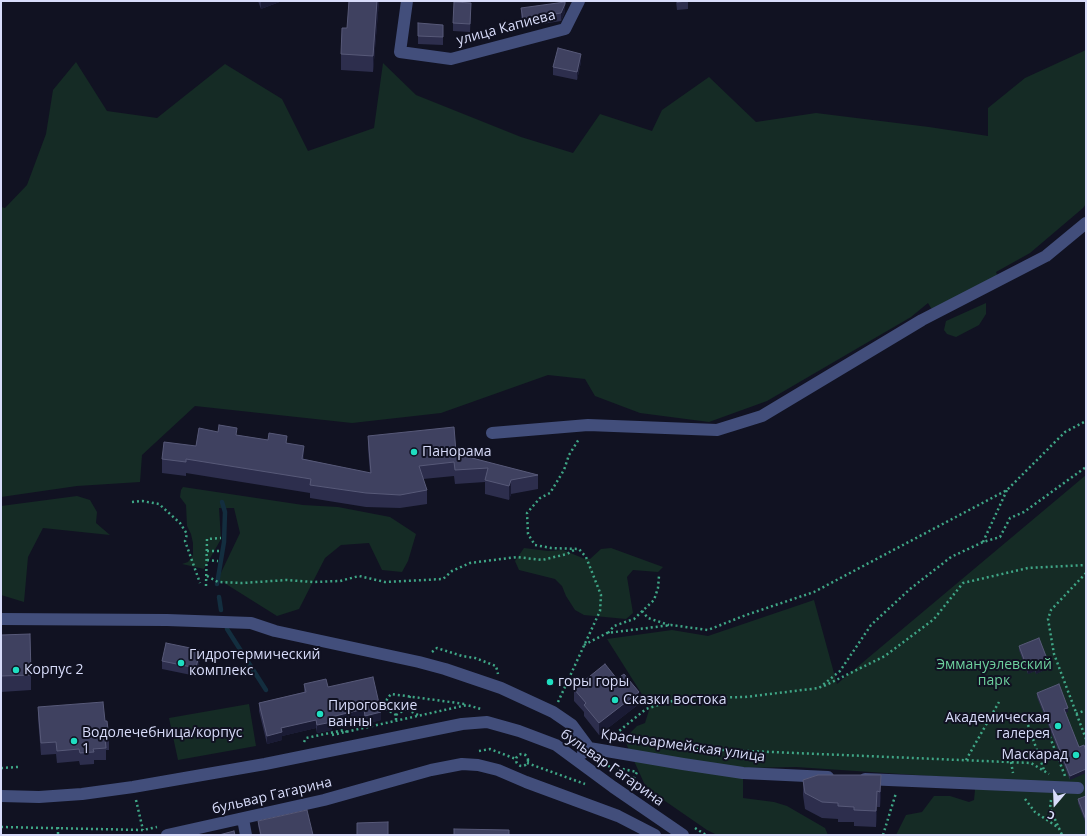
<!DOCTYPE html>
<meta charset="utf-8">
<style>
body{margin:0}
#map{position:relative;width:1087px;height:836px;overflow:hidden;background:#111222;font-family:"Open Sans",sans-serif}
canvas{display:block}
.frame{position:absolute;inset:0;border:2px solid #d8dcfa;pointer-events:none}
.north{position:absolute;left:1035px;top:784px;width:40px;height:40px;-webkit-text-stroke:3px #111222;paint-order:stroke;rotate:199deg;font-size:11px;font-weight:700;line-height:16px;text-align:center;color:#d8dcfa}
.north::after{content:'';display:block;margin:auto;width:14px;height:18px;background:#d8dcfa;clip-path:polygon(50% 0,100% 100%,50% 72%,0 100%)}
</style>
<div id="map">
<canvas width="1087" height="836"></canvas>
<div class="frame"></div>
<div class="north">С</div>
</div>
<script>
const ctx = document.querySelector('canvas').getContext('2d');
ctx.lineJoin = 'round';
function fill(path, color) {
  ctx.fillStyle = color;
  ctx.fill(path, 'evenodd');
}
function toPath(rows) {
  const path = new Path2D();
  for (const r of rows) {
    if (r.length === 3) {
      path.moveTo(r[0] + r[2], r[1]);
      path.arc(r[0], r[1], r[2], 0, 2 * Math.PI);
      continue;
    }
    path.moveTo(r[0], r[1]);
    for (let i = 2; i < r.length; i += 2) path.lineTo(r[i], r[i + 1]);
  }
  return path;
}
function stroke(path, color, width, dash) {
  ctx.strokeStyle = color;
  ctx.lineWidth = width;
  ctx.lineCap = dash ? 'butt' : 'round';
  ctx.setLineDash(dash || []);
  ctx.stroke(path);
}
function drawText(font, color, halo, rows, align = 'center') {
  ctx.font = font + ' "Open Sans",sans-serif';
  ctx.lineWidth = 4;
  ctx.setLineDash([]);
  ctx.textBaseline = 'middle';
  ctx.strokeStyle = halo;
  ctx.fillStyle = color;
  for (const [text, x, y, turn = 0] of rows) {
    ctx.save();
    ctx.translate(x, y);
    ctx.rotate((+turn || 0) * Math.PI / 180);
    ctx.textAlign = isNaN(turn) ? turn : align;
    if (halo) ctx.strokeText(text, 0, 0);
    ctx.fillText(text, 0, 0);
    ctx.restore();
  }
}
fill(toPath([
 [1086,50,1086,204,1083,208,1030,253,996,272,998,277,941,308,931,308,928,303,911,317,767,401,709,422,640,413,595,396,585,379,548,375,441,413,352,423,195,406,142,455,140,482,77,486,1,497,1,207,5,208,27,185,46,134,53,90,76,62,107,111,157,118,225,64,282,99,308,151,374,128,383,63,416,95,521,137,573,153,600,114,652,131,662,110,709,77,756,122,816,113,929,127,988,136,988,108,1025,78],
 [986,303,986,314,979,325,956,337,947,334,944,330,946,321],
 [1086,475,1086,835,896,835,906,815,922,812,934,796,950,796,969,802,974,800,975,790,970,782,960,778,796,767,743,768,743,798,774,802,787,806,825,828,828,835,717,835,707,830,652,792,644,783,625,741,627,736,637,726,645,723,650,707,607,639,672,630,708,636,814,600,837,684],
 [183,487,303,505,338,507,390,517,416,534,408,561,402,572,382,570,369,543,341,545,325,558,299,609,277,616,218,579,240,533,234,508,219,508,221,539,204,569,182,564,188,562,193,555,193,543,191,534,187,526,186,505,180,497,181,490],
 [77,496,90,500,97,512,96,523,110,535,43,528,28,557,24,602,1,595,1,506],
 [524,548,548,551,563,550,585,559,590,559,601,549,611,548,663,567,658,572,633,570,627,577,633,613,626,619,584,615,575,610,566,596,562,586,555,579,519,570,515,561],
 [249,704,256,746,178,760,169,718]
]), '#152b25');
stroke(toPath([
 [217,584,224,542,225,512,222,502],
 [219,597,221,610],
 [227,629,266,690]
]), '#132e3f', 4.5);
stroke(toPath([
 [132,502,142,501,159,504,180,523,187,534,185,541,200,583],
 [983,542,1007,490],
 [207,551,219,551],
 [207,560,218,561],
 [1086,573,1051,610,1048,619,1054,654,1086,739],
 [207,576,218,582,242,583,287,580,313,582,340,581,359,576,385,582,443,579,452,571,470,563,517,557,542,560,567,554,576,549],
 [206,586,207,539,221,538],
 [642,611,648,618,669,625],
 [608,633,614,626,634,619,654,600,658,588,659,576],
 [584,645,607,633,671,625,708,630,746,615,814,592,1007,490,1065,432,1086,421],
 [432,652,437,648,462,656,475,658,496,666,498,674],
 [824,686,885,656,934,619,963,583,1028,568,1086,565],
 [410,696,406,709,418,715],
 [558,702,600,611,601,595,586,557,579,549,551,548,535,545,528,534,527,513,540,498,550,493,564,470,569,455,579,439],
 [1076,714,1086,710],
 [396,715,386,709,387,699,391,694,465,704],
 [396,720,396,715,406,709],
 [1028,725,1044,770],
 [1048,732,1065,776],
 [332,735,467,705,481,709],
 [616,740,619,731,646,709,661,704,684,698,745,697,819,688,840,671,871,625,910,589,951,557,983,542,1000,537,1010,518,1024,512,1086,467],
 [304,742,306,738,344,730,347,732],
 [677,748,1031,763,1049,774],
 [479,751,490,749,516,759],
 [522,760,6],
 [966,760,999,702],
 [1011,762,1013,773],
 [527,763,585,784],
 [608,766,637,772,631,784],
 [1,768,18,767],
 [1025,799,1035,812,1059,828],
 [136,800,143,830],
 [1051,800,1050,808,1062,835],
 [1,827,143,830,157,827],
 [58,827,58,835],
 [695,828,706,835],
 [883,835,896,793]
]), '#3fa686', 2.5, [2, 3]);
stroke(toPath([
 [407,1,400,52,451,59,565,29,579,1],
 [492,433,588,425,717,430,762,416,922,320,1046,256,1086,223],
 [1,619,167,620,251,623,275,631,419,662,445,669,501,688,553,712,572,725,589,748],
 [583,753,586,749,589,748,683,764,743,773,828,777],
 [865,779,1078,788],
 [1,796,39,797,82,794,133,787,265,764,462,724,487,722,519,731,556,745,613,787,683,835],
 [243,819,246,835],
 [167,835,324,800,431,770,462,764,478,765,498,770,526,782,618,816,655,835]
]), '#424e7b', 12);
fill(toPath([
 [258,1,282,1,261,9],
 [342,1,379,1,373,72,341,70,341,54,347,28,349,1],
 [676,1,688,1,688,9,677,10],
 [521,8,565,12,561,21,523,27,521,16],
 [471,11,470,32,453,31,453,23],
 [443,25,443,45,418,44,418,36],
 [581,62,577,80,553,75,553,67],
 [237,435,287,443,304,459,370,473,368,449,368,436,456,452,472,458,538,475,538,489,511,494,509,500,485,494,485,482,455,484,454,476,423,479,427,490,427,504,400,508,366,507,310,498,310,493,186,473,186,476,162,473,162,459,196,446],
 [1,635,31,675,31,690,1,692],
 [1019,646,1049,668,1036,674,1035,671,1028,674,1019,650],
 [200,658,196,676,162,669,162,661],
 [304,684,328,687,381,720,365,724,364,717,332,725,332,730,317,733,316,728,282,736,282,740,267,744,259,711,259,703,304,692],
 [574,689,639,704,599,735,584,716,584,712,574,701],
 [1037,693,1068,712,1065,713,1079,747,1070,780,1037,697],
 [38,707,105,721,109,738,109,750,106,750,106,760,94,760,94,764,80,765,79,761,57,763,56,754,41,755,38,719],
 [803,780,881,790,880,807,877,807,876,827,854,826,854,822,838,822,838,819,822,818,805,809,803,795],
 [1086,796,1086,824,1078,803,1078,799],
 [258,821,313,835,260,835,258,825]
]), '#2d2e4d');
fill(toPath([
 [261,1,282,1,261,9],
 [377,1,379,1,373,72,373,56],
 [565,4,565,12,561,21,561,13],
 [581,54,581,62,577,80,577,72],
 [304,446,304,459,302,459],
 [511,480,511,494,509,500,509,486],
 [200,650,200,658,196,676,196,668],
 [1049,664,1049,668,1036,674,1036,670],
 [1035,667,1035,671,1028,674,1028,670],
 [639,692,639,704,599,735,599,723],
 [1068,708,1068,712,1064,713,1064,709],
 [364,709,364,717,332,725,332,730,317,733,317,725,331,717],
 [381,712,381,720,365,724,365,716],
 [316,720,316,728,282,736,282,740,267,744,267,736,281,728],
 [1086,769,1086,773,1070,780,1070,776],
 [881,775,881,790,880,807,880,792],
 [877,791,877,807,876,827,876,811]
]), '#1a1b34');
const building = toPath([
 [349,1,377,1,373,56,341,54,342,28,347,28,349,1],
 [677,1,688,1,677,2,677,1],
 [454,2,471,3,470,24,453,23,454,2],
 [565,2,565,4,561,13,523,19,521,8,565,2],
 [418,23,443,25,443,37,418,36,418,23],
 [558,48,581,54,577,72,553,67,558,48],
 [219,425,237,428,236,435,268,440,269,433,287,436,286,443,304,446,302,459,371,473,368,436,454,427,456,452,472,451,472,458,538,475,511,480,509,486,485,480,488,468,455,470,454,462,419,466,427,490,400,495,366,493,310,485,311,479,186,459,186,462,162,459,164,442,196,446,199,428,218,432,219,425],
 [30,634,31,675,1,676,1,635,30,634],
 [1039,638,1049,664,1036,670,1035,667,1028,670,1019,646,1039,638],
 [166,643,200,650,196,668,162,661,166,643],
 [605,664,617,679,624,674,639,692,599,723,584,705,586,703,574,689,605,664],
 [373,677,381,712,365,716,364,709,331,717,332,722,317,725,316,720,281,728,282,732,267,736,259,703,306,692,304,684,326,679,328,687,373,677],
 [1059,684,1068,708,1064,709,1079,747,1084,745,1086,751,1086,769,1070,776,1037,693,1059,684],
 [103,702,105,721,107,721,109,738,105,738,106,748,93,749,94,752,80,753,79,749,57,751,56,742,41,743,38,707,103,702],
 [818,775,881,775,880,792,877,791,876,811,854,810,854,807,838,806,838,803,822,802,805,793,803,780,818,775],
 [1086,796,1086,820,1078,799,1086,796],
 [307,810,313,835,261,835,258,821,307,810],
 [388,822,388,835,357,835,357,823,388,822],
 [454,829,509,830,509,835,454,835,454,829],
 [234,831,235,835,219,835,234,831]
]);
fill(building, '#3f4160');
stroke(building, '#575978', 1);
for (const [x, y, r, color] of [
 [414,452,4,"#1fdec1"],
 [181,663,4,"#1fdec1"],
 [16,670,4,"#1fdec1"],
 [550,682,4,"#1fdec1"],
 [615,700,4,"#1fdec1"],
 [320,714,4,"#1fdec1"],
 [1058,726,4,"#1fdec1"],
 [74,741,4,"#1fdec1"],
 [1076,755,4,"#1fdec1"]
]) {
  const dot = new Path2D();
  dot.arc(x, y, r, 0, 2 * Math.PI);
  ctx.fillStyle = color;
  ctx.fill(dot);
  stroke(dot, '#111222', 1.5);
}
drawText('14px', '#d8dcfa', '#111222', [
 ["улица Капиева",506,28,-15],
 ["Красноармейская улица",683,746,8],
 ["бульвар Гагарина",612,768,35],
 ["бульвар Гагарина",272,796,-13]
]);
drawText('14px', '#d8dcfa', '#111222', [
 ["Панорама",422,452],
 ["Гидротермический",189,655],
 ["комплекс",189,671],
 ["Корпус 2",24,670],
 ["горы горы",558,682],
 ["Сказки востока",623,700],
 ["Пироговские",328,706],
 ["ванны",328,722],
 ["Академическая",1050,718,"right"],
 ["галерея",1050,734,"right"],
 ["Водолечебница/корпус",82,733],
 ["1",82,749],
 ["Маскарад",1068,755,"right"]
], 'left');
drawText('14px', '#6dd09e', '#111222', [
 ["Эммануэлевский",994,665],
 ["парк",994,681]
]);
</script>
